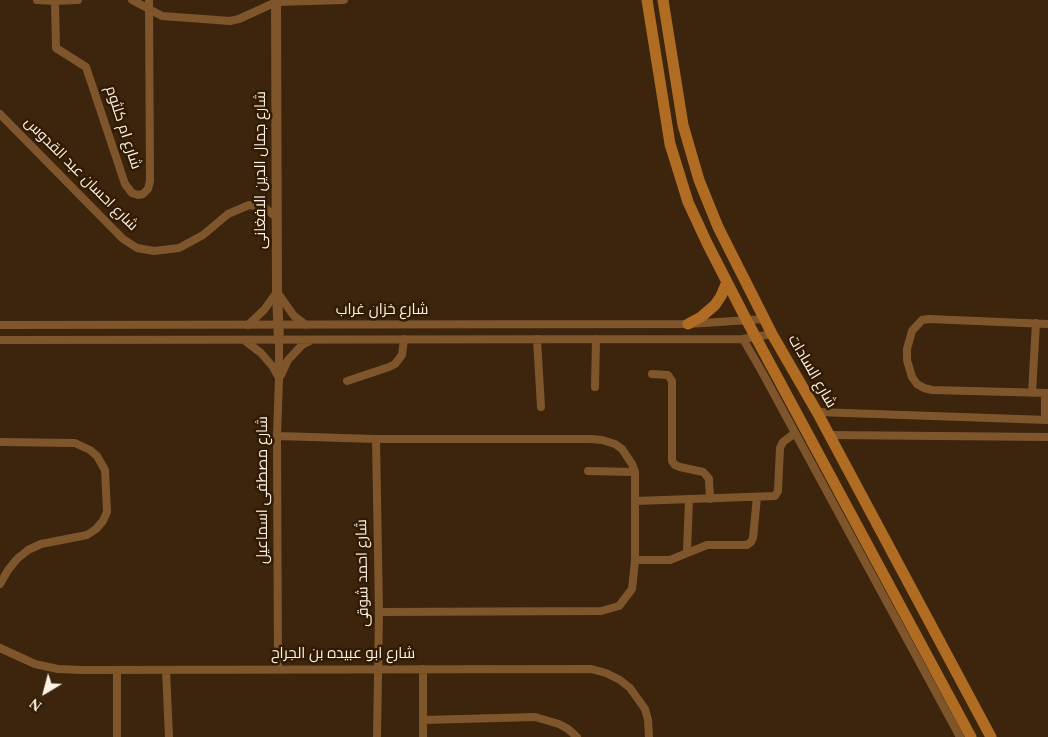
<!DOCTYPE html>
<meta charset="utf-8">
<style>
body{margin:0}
#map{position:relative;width:1048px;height:737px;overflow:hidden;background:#3c250c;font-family:Spectral,serif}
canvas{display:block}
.north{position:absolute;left:20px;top:667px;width:50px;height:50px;-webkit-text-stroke:4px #311b03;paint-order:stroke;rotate:217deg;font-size:14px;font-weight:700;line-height:20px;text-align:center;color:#fff2e7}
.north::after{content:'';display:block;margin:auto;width:18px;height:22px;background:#fff2e7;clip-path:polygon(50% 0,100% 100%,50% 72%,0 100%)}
</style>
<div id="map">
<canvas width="1048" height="737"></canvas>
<div class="north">N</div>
</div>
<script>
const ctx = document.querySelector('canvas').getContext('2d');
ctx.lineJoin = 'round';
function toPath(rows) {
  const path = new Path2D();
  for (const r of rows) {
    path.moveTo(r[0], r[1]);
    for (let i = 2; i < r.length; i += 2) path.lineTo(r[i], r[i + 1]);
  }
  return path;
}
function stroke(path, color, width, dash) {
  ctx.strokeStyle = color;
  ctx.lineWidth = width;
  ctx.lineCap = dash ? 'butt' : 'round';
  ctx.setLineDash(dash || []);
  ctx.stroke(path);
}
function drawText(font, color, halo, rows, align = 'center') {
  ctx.font = font + ' Spectral,Cairo,serif';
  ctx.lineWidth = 5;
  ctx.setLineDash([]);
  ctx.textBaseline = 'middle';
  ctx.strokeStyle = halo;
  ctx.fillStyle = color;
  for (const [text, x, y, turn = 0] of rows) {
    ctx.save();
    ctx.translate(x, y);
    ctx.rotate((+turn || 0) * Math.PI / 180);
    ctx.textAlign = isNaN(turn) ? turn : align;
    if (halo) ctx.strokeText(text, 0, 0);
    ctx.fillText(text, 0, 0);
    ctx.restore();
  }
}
stroke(toPath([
 [37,0,55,1,78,0],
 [132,0,162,16,230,21,239,19,276,2,344,0],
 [55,1,56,48,86,67,125,184,132,193,138,195,143,194,148,189,150,181,149,0],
 [0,114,123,239,137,248,154,251,179,248,203,235,228,214,249,205,264,207,277,218],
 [1048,324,929,319,922,320,912,331,907,349,907,360,912,377,917,384,924,388,932,390,1048,393],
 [0,325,688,324,765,319],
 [248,325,264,310,277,292,294,316,306,325],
 [537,339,541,407],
 [743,339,761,370,960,737],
 [0,340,743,339,772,334],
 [244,340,261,353,273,367,278,376],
 [652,374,668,375,672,381,672,461,675,465,680,467,703,472,706,475,709,479,710,499],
 [281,375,288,360,302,345,310,341],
 [347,381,389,367,395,364,402,355,404,339],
 [595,387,596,339],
 [1032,393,1036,323],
 [1045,393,1045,420],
 [817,412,1048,420],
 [829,435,1048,437],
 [277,436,376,439,591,439,602,440,615,444,622,449,632,464,635,472,635,560,633,580,632,589,619,606,601,611,379,612],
 [376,439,379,612,377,737],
 [0,442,75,443,90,450,97,456,105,470,107,512,103,521,96,529,87,535,41,544,28,550,17,559,8,570,0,584],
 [588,471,635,472],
 [635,501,775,496,778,491,780,448,783,442,795,433],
 [687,552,689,499],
 [635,560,670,560,707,545,747,545,751,542,753,538,757,497],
 [0,648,35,664,58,669,81,670,591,669,606,673,620,680,630,688,645,709,648,720,649,737],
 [278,669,277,436,279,379,279,341],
 [423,669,423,737],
 [117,670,117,737],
 [166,670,169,737],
 [423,720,535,717,559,724,568,729,577,737]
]), '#7f562c', 8);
stroke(toPath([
 [276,0,277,292,279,341]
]), '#7f562c', 10);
stroke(toPath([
 [647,0,670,144,688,202,707,243,747,321,971,737],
 [663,0,683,125,699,180,718,227,772,334,817,412,991,737],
 [688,324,701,317,715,305,721,296,727,282]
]), '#af6c22', 11);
drawText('15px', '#fff2e7', '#311b03', [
 ["شارع ام كلثوم",122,128,72],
 ["شارع جمال الدين الافغانى",262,170,-90],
 ["شارع احسان عبد القدوس",80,175,45],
 ["شارع خزان غراب",382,311],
 ["شارع السادات",811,372,60],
 ["شارع مصطفى اسماعيل",264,490,-90],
 ["شارع احمد شوقى",364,573,-91],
 ["شارع ابو عبيده بن الجراح",343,655]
]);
</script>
